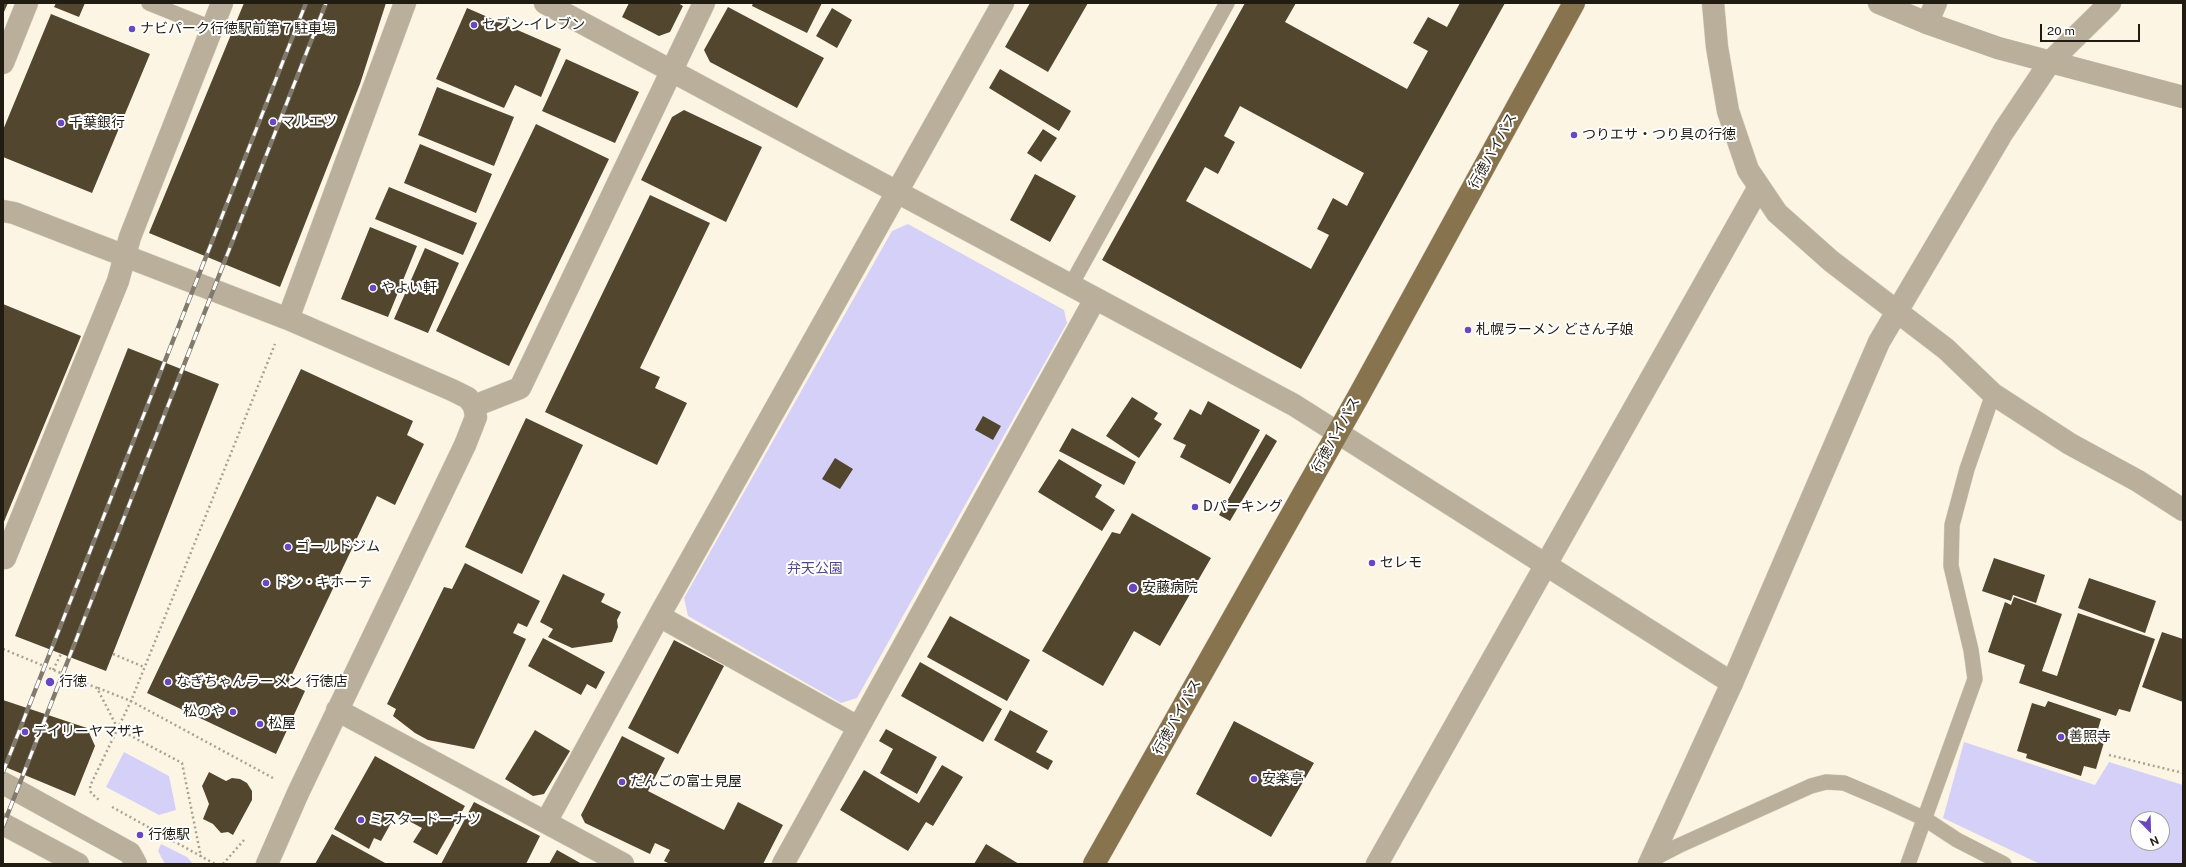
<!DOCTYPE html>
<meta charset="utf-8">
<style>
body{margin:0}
#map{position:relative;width:2186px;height:867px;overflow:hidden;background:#fdf5e4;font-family:"Public Sans",sans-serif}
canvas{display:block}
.frame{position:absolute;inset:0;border:4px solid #211c12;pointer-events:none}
.north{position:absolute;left:2130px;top:811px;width:40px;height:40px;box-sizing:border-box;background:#fff;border:1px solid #a6a4a0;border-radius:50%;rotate:157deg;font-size:11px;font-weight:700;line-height:16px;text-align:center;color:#211c12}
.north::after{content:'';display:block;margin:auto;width:14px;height:18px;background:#6847c0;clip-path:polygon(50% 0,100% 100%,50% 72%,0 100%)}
.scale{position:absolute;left:2040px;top:24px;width:100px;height:18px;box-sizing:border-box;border:2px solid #211c12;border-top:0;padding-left:5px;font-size:12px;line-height:14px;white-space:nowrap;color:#211c12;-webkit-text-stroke:3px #fff;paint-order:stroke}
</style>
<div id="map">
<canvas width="2186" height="867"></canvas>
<div class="frame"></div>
<div class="north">N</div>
<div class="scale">20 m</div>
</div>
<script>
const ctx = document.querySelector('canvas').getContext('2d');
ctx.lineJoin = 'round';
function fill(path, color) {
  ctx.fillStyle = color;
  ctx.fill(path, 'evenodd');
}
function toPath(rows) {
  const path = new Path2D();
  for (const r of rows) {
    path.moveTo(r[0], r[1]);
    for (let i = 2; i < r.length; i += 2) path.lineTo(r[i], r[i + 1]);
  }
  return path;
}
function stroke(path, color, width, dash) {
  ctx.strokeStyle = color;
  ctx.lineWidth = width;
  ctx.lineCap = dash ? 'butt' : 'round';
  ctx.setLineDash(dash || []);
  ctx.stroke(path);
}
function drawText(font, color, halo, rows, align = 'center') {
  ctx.font = font + ' "Public Sans","Noto Sans JP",sans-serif';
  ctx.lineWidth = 4;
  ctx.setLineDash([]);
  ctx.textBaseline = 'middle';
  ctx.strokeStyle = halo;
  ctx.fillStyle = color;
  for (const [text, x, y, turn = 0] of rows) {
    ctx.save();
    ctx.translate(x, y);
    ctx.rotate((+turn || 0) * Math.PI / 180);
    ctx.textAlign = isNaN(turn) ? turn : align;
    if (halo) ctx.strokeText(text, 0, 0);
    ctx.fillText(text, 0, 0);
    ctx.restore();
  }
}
fill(toPath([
 [908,224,1064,310,1067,323,857,698,841,703,688,616,684,598,892,231],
 [1964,742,2095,785,2109,762,2183,785,2183,864,2040,864,1943,818],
 [2138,819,2162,819,2162,843,2138,843],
 [124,752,169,776,176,810,159,815,106,787],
 [161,844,187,857,193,864,165,864,158,851]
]), '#d5d0f7');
fill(toPath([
 [3,3,8,3,3,14],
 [56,3,85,3,79,17,54,7],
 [244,3,386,3,360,84,280,287,149,233],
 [629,3,678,3,683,6,670,32,659,36,622,17],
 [753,3,822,3,807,33,752,6],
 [1030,3,1088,3,1048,72,1005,47],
 [1245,3,1296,3,1285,22,1407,89,1428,51,1413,43,1428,17,1447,27,1460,3,1505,3,1301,369,1102,260],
 [1240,106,1364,173,1347,206,1333,198,1317,229,1329,235,1311,269,1186,201,1205,167,1218,174,1235,142,1224,136],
 [728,7,824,58,797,108,710,62,704,50],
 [467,8,561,49,541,97,515,85,504,108,436,79],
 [832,8,852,20,837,48,816,36],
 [51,14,150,54,92,193,3,157,3,130],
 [566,59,639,92,615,143,542,111],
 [1000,69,1071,111,1059,131,989,88],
 [437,87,514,117,494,166,418,135],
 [684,110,762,147,726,222,641,180,672,117],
 [536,124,609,159,509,366,436,331],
 [1043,129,1057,138,1041,162,1027,153],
 [420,144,492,174,476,213,404,183],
 [1035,174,1076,196,1050,242,1010,220],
 [389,187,477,223,463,255,375,219],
 [650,195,710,223,640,368,660,377,655,388,687,403,657,465,545,412],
 [370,227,417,246,388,317,341,299],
 [425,248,459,263,428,333,394,319],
 [3,304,81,336,3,524],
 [128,348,219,384,106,671,15,636],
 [301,369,413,421,407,435,424,444,395,505,377,496,288,683,305,691,276,754,147,693],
 [1132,397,1158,413,1154,419,1162,424,1139,458,1106,436],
 [1208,401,1260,430,1230,484,1180,457,1186,445,1173,439,1190,409,1201,415],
 [983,416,1001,426,993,440,975,430],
 [526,418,583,445,522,574,465,547],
 [1072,428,1136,462,1124,485,1059,451],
 [1266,434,1277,441,1230,521,1219,515],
 [835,458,853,469,840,489,822,479],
 [1059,459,1102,485,1095,497,1115,510,1102,531,1038,492],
 [1132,513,1211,558,1160,646,1134,631,1103,686,1042,651,1112,532,1120,534],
 [1994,558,2045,575,2036,603,2013,595,2011,601,1982,591],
 [465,563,540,601,527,627,518,623,513,633,526,639,474,749,428,740,415,733,393,716,396,709,387,704,444,587,452,589],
 [563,574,605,594,601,602,621,612,617,620,618,627,612,642,572,648,548,637,553,629,540,622],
 [2089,578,2156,601,2145,633,2078,608],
 [2014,597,2062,614,2042,671,2057,676,2078,613,2155,639,2130,712,2119,709,2116,716,2019,683,2025,665,1988,652,2005,602,2011,605],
 [950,616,1030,660,1007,701,927,657],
 [2162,632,2183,639,2183,702,2142,687],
 [543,638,605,672,596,689,587,684,581,695,528,666],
 [674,640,724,666,678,754,628,728],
 [920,662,1002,709,983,742,901,696],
 [3,700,87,728,95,746,75,796,3,766],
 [2048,701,2101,719,2096,736,2105,739,2096,769,2084,766,2081,776,2026,758,2027,754,2017,751,2032,703,2045,707],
 [1010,710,1048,731,1036,752,1053,761,1048,770,994,740],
 [1234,721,1314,763,1271,837,1196,794],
 [886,729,937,757,917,794,880,773,893,749,879,741],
 [535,730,570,751,544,794,533,796,505,779],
 [622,736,665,758,648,791,724,830,738,802,783,825,763,864,670,864,664,861,670,850,655,843,650,854,585,823,581,815],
 [375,756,465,806,437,855,413,842,422,828,396,814,381,841,374,838,369,849,334,829],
 [942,765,963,777,933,826,926,822,908,851,840,810,864,770,919,803],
 [209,772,226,781,232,778,240,779,247,783,252,791,252,800,233,835,228,832,221,833,213,824,203,819,209,804,202,786],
 [474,802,540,836,526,864,441,864],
 [332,834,387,864,315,864],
 [986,844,1019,864,974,864],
 [557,850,582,864,549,864]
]), '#52462f');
const service = toPath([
 [149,3,211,28],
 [1071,285,1227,3],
 [1651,860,1678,846,1811,786,1826,782,1844,783,1884,800,1925,819,1957,840,2004,864],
 [1908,864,1975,679,1971,650,1951,566,1952,525,1967,469,1993,394]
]);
const minor = toPath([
 [1713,3,1717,47,1728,111,1748,170,1777,213,1831,261,1946,349,1993,394,2070,444,2138,481,2183,510],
 [1927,23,1936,3],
 [3,63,27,3],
 [3,211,14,213,288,319,452,390,468,398,474,406,476,417,465,445,298,793,267,864],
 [288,319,405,3],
 [474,406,520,388,704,3],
 [3,557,5,558,118,281,130,237,222,3],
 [659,616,858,727],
 [337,710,623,864],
 [546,822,659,616,1003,3],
 [783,864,1095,299],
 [1377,864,1759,187],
 [1649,864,1732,683,1879,342,2003,132,2050,62,2110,3]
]);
const tertiary = toPath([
 [545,3,1294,405,1732,683],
 [1879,3,1927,23,1998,48,2183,97],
 [3,783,130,853,136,864],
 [3,824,78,864]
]);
const primary = toPath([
 [1094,864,1358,397,1574,3]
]);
stroke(service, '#dad2c2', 16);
stroke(minor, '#dad2c2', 23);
stroke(tertiary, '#dad2c2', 23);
stroke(primary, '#dad2c2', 23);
stroke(toPath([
 [3,649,97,688,118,729,182,763,201,857],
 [113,654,144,667],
 [53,670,61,654],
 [98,688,131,701,90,786,91,793,99,800],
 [2109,755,2183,773],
 [273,778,131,701,275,344],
 [112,807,215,864],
 [223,864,244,840]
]), '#a9a294', 2.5, [2, 3]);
stroke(service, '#b9af9b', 15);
stroke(minor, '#b9af9b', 22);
stroke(tertiary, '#b9af9b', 22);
stroke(primary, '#87734e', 22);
const rail = toPath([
 [3,772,306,3],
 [3,826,326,3]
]);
stroke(rail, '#817a6d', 4.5);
stroke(rail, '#fff', 3, [9]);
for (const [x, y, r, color] of [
 [474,25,4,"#6847c0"],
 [132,29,4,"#6847c0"],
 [273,122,4,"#6847c0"],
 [61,123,4,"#6847c0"],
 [1574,135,4,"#6847c0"],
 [373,288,4,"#6847c0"],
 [1468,330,4,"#6847c0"],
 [1195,507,4,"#6847c0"],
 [288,547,4,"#6847c0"],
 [1372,563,4,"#6847c0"],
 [266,583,4,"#6847c0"],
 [1133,588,5,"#6847c0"],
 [50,682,5,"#6847c0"],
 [168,682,4,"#6847c0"],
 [233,712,4,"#6847c0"],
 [260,724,4,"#6847c0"],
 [25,732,4,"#6847c0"],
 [2061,737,4,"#6847c0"],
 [1254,779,4,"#6847c0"],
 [622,782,4,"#6847c0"],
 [361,820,4,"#6847c0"],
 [140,835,4,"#6847c0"]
]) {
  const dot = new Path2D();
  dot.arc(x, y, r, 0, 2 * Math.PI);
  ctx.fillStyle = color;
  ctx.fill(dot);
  stroke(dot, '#fff', 1.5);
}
drawText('14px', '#211c12', '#fff', [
 ["セブン-イレブン",482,25],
 ["ナビパーク行徳駅前第７駐車場",140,29],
 ["マルエツ",281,122],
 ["千葉銀行",69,123],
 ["つりエサ・つり具の行徳",1582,135],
 ["やよい軒",381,288],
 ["札幌ラーメン どさん子娘",1476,330],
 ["Dパーキング",1203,507],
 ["ゴールドジム",296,547],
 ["セレモ",1380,563],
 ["ドン・キホーテ",274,583],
 ["安藤病院",1142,588],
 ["行徳",59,682],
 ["なぎちゃんラーメン 行徳店",176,682],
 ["松のや",225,712,"right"],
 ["松屋",268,724],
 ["デイリーヤマザキ",33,732],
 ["善照寺",2069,737],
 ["安楽亭",1262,779],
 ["だんごの富士見屋",630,782],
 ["ミスタードーナツ",369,820],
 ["行徳駅",148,835]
], 'left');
drawText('14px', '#211c12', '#fff', [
 ["行徳バイパス",1493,151,-61],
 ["行徳バイパス",1336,435,-61],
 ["行徳バイパス",1177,717,-61]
]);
drawText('14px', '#544885', '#fff', [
 ["弁天公園",815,569]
]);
</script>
